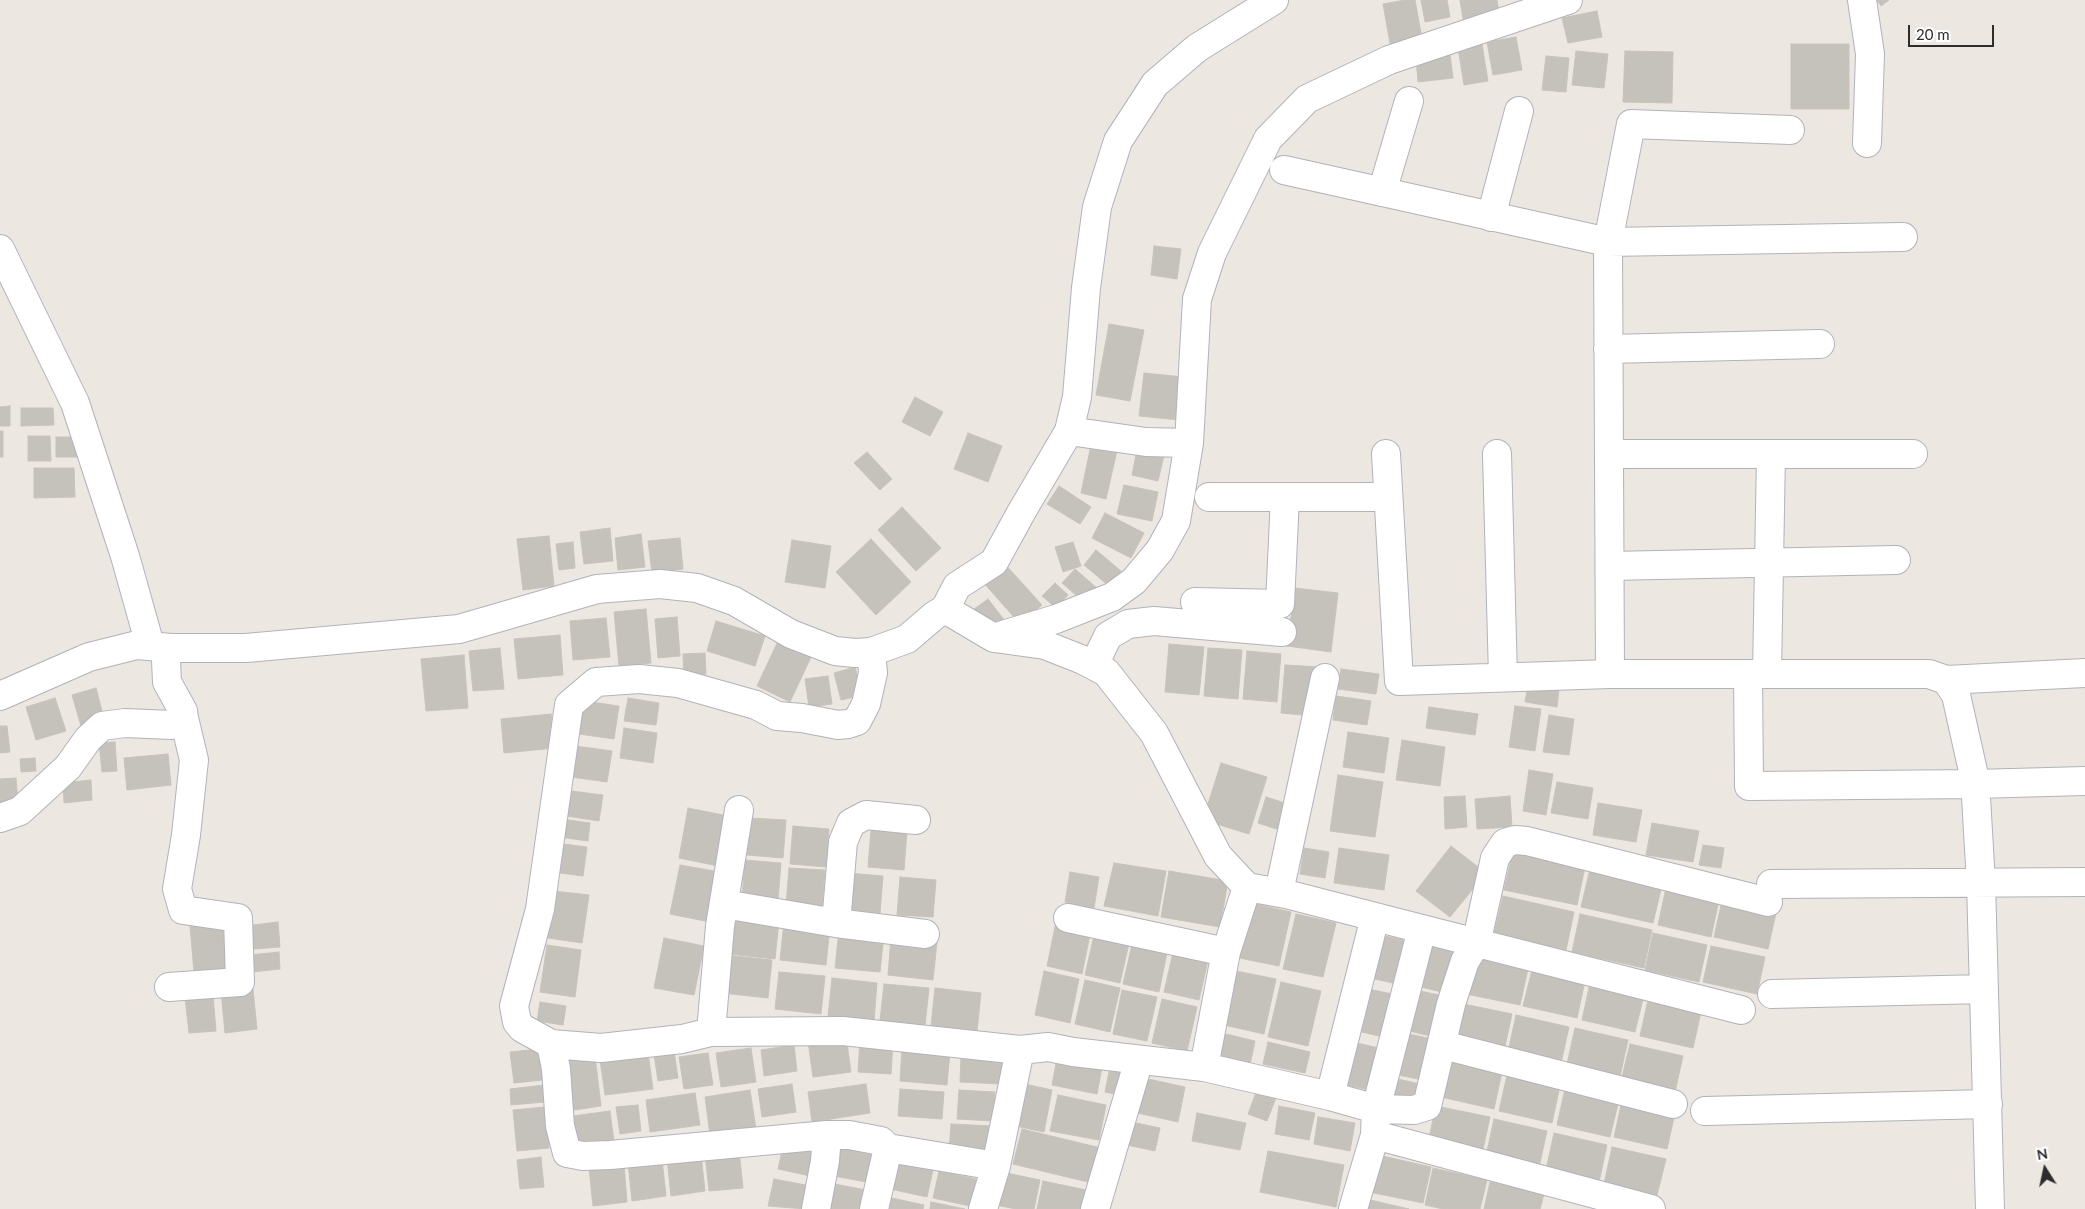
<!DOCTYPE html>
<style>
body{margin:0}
#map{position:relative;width:2085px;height:1209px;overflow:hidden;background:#ece7e1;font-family:Lato,sans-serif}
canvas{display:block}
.north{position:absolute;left:2020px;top:1144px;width:50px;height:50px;-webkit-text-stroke:4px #fff;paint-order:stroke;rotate:350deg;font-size:14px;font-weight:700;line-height:20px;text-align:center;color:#2d2d2d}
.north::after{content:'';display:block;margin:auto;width:18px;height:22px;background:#2d2d2d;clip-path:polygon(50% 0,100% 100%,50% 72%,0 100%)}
.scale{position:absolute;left:1908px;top:25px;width:86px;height:22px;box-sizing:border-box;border:2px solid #2d2d2d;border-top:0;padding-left:6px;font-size:15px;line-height:18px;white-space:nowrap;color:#2d2d2d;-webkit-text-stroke:4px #fff;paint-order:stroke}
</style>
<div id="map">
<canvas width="2085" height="1209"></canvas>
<div class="north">N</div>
<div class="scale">20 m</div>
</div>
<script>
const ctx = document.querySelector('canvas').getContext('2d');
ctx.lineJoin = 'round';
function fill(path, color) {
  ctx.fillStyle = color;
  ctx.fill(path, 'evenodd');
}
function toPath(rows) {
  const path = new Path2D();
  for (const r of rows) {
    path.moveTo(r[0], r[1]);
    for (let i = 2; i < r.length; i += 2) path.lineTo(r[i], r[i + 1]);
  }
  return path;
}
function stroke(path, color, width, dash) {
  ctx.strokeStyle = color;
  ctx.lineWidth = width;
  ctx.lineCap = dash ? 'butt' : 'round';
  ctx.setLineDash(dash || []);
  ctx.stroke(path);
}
const building = toPath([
 [1405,0,1415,0,1423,44,1391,49,1383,4,1405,0],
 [1421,0,1447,0,1450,17,1425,22,1421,0],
 [1460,0,1497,0,1500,18,1464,25,1460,0],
 [1877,0,1889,0,1881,6,1877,0],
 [1597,11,1602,37,1568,43,1562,18,1597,11],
 [1516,37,1522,70,1493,75,1487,42,1516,37],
 [1482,44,1488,81,1464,85,1458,48,1482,44],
 [1791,44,1849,44,1849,109,1791,109,1791,44],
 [1576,51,1608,54,1604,88,1572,85,1576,51],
 [1625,51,1673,52,1672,103,1623,102,1625,51],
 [1450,54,1453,78,1418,82,1416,58,1450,54],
 [1546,56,1569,58,1566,92,1542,90,1546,56],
 [1154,246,1181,249,1177,279,1151,275,1154,246],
 [1109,324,1144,330,1130,401,1096,395,1109,324],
 [1144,373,1183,377,1179,420,1139,416,1144,373],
 [915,397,943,412,930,436,902,422,915,397],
 [10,406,10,426,0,426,0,407,10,406],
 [21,408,53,408,54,425,21,426,21,408],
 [0,431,3,431,3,457,0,457,0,431],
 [968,433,1002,446,988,482,954,469,968,433],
 [28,436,50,436,51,461,28,461,28,436],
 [56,437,81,437,81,457,56,457,56,437],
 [1092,440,1118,446,1106,499,1081,493,1092,440],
 [1138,445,1165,451,1158,481,1132,475,1138,445],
 [867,452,892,479,880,490,854,463,867,452],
 [34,468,74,468,75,497,34,498,34,468],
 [1124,485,1158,492,1152,521,1117,514,1124,485],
 [1059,486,1091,507,1080,524,1047,504,1059,486],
 [902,507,941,548,916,571,878,530,902,507],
 [1105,513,1144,533,1131,558,1092,538,1105,513],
 [610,528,613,561,584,564,580,532,610,528],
 [641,534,645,567,618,570,615,538,641,534],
 [549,536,554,586,523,590,517,539,549,536],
 [680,538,683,569,652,573,648,541,680,538],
 [871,539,911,582,876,615,836,572,871,539],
 [792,540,831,546,825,588,785,582,792,540],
 [573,542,575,568,559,570,556,544,573,542],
 [1073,542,1081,566,1063,572,1055,547,1073,542],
 [1096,550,1121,571,1109,586,1084,565,1096,550],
 [1003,562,1042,605,1020,624,982,581,1003,562],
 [1075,569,1097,588,1084,602,1062,583,1075,569],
 [1055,583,1068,595,1056,608,1042,596,1055,583],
 [1295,588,1338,593,1331,652,1287,646,1295,588],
 [988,599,1005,621,990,632,973,610,988,599],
 [646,609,651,663,619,666,614,612,646,609],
 [677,617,680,656,658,658,655,619,677,617],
 [606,618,610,657,573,660,570,621,606,618],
 [716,621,765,636,755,666,707,651,716,621],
 [560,635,563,675,518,679,514,639,560,635],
 [779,639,812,655,790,702,757,686,779,639],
 [1169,644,1204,647,1199,695,1165,692,1169,644],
 [500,648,504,689,473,691,469,651,500,648],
 [1208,648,1242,650,1238,699,1204,696,1208,648],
 [1247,651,1281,654,1277,702,1243,699,1247,651],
 [705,653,706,674,684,675,683,654,705,653],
 [464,655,468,708,426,711,421,659,464,655],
 [1285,665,1320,667,1315,716,1281,713,1285,665],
 [855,667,863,695,841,700,834,673,855,667],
 [1341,669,1379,674,1376,694,1338,689,1341,669],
 [828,676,832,704,809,707,805,679,828,676],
 [1528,685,1559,690,1557,707,1525,702,1528,685],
 [96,688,104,719,81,726,72,695,96,688],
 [1336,696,1371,701,1367,725,1333,720,1336,696],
 [55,698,66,731,36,740,26,707,55,698],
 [628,698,659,703,656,725,624,721,628,698],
 [584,701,619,706,614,739,579,734,584,701],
 [1515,706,1541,709,1535,751,1509,747,1515,706],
 [1429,707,1478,714,1475,735,1426,728,1429,707],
 [551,714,555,748,504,753,501,719,551,714],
 [1549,715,1574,719,1569,755,1543,752,1549,715],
 [0,726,7,726,10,752,0,753,0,726],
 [624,728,657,733,653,763,620,758,624,728],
 [1348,732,1389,738,1384,773,1343,767,1348,732],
 [1402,740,1445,747,1440,786,1396,780,1402,740],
 [115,742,117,771,102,772,99,743,115,742],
 [568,745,612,751,607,782,564,776,568,745],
 [168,754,171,785,127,790,124,758,168,754],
 [35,758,36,771,21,772,20,759,35,758],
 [1221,763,1267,777,1249,834,1203,820,1221,763],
 [1529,770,1553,774,1546,815,1523,811,1529,770],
 [1338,775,1383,782,1375,837,1330,831,1338,775],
 [16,778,18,802,0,804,0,779,16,778],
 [91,780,92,800,64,803,63,783,91,780],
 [1557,782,1593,788,1588,819,1551,813,1557,782],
 [563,790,603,795,599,821,560,815,563,790],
 [1465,796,1467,827,1445,829,1444,797,1465,796],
 [1510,796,1512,827,1477,829,1475,799,1510,796],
 [1266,797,1291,805,1283,831,1258,823,1266,797],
 [1598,803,1642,810,1636,842,1593,835,1598,803],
 [688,808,728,816,718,866,679,858,688,808],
 [750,818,786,820,783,858,747,855,750,818],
 [561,819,590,823,588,841,559,837,561,819],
 [1652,823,1699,831,1693,862,1646,855,1652,823],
 [793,826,829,829,826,867,790,864,793,826],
 [871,830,907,832,904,870,868,867,871,830],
 [556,843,587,847,583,876,552,872,556,843],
 [1703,845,1724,848,1721,868,1699,865,1703,845],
 [1451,846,1486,873,1450,917,1416,891,1451,846],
 [1304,848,1329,852,1325,878,1300,874,1304,848],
 [1339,848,1389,855,1384,890,1334,883,1339,848],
 [1513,851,1585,867,1577,905,1504,890,1513,851],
 [745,860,781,863,778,900,742,898,745,860],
 [1114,863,1166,871,1158,916,1104,906,1114,863],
 [680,865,720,872,710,922,670,914,680,865],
 [789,868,825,870,822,908,786,905,789,868],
 [1590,869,1662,885,1653,923,1581,907,1590,869],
 [1169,871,1228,881,1220,927,1161,917,1169,871],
 [1070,872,1099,877,1094,908,1065,902,1070,872],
 [847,873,883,876,880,913,844,910,847,873],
 [900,877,936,880,933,917,897,915,900,877],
 [1666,888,1719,900,1711,937,1658,925,1666,888],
 [554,891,589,895,582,943,548,938,554,891],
 [1503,896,1574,912,1566,950,1494,934,1503,896],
 [1722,901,1776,913,1768,949,1714,937,1722,901],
 [1251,903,1291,912,1279,966,1239,958,1251,903],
 [1296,914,1336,923,1323,977,1283,969,1296,914],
 [1580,914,1652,930,1644,968,1572,952,1580,914],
 [733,916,779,921,775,959,729,954,733,916],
 [278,922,280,947,254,949,253,925,278,922],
 [1056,922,1091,930,1082,974,1047,966,1056,922],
 [227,923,231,968,194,972,190,926,227,923],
 [784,923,830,927,826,965,780,960,784,923],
 [839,930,884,934,880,972,835,968,839,930],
 [1095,931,1130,939,1120,983,1085,975,1095,931],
 [1363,931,1416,943,1406,986,1353,974,1363,931],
 [1653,933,1707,945,1699,982,1645,970,1653,933],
 [891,937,937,942,933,980,888,975,891,937],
 [664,938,704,946,694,995,654,988,664,938],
 [1133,940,1168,948,1159,992,1123,984,1133,940],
 [547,945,581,950,575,997,540,992,547,945],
 [1422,945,1460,953,1450,994,1413,985,1422,945],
 [1711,946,1765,957,1757,994,1703,982,1711,946],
 [1174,948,1209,956,1199,1000,1164,992,1174,948],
 [279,952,280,969,252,972,250,955,279,952],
 [726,955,772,960,768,998,722,993,726,955],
 [1475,957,1528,969,1520,1005,1466,994,1475,957],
 [1532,970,1585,981,1577,1018,1523,1006,1532,970],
 [1044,971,1079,979,1070,1023,1035,1015,1044,971],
 [1236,971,1276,979,1264,1034,1224,1025,1236,971],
 [779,972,825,976,821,1014,775,1009,779,972],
 [832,978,877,983,874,1021,828,1017,832,978],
 [1085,980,1120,988,1110,1032,1075,1024,1085,980],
 [1281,982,1321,991,1308,1046,1268,1037,1281,982],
 [1590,983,1644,995,1635,1032,1582,1020,1590,983],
 [884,984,929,988,925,1026,880,1021,884,984],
 [1349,985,1402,996,1392,1039,1340,1027,1349,985],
 [935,988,981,993,977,1031,931,1026,935,988],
 [253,989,257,1029,225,1033,221,991,253,989],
 [1411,989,1448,997,1439,1038,1401,1029,1411,989],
 [1122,990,1157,997,1147,1041,1113,1034,1122,990],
 [213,995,216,1031,189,1033,185,997,213,995],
 [1162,999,1197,1007,1187,1051,1152,1043,1162,999],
 [1648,1000,1701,1012,1693,1048,1640,1036,1648,1000],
 [540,1002,566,1006,563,1025,537,1021,540,1002],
 [1459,1003,1512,1014,1504,1051,1451,1039,1459,1003],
 [1516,1015,1569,1027,1561,1063,1508,1052,1516,1015],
 [1575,1028,1628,1040,1620,1076,1567,1064,1575,1028],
 [1399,1032,1437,1040,1427,1081,1389,1073,1399,1032],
 [1222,1033,1255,1041,1250,1065,1216,1058,1222,1033],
 [846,1036,851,1072,813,1077,808,1041,846,1036],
 [1335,1038,1388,1050,1378,1092,1325,1080,1335,1038],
 [860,1040,893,1042,891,1074,858,1072,860,1040],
 [1268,1042,1310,1052,1305,1073,1263,1064,1268,1042],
 [1630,1044,1683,1056,1675,1092,1621,1081,1630,1044],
 [794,1045,797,1071,764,1076,761,1050,794,1045],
 [751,1048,756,1082,721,1087,716,1053,751,1048],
 [902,1048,950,1051,947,1085,900,1081,902,1048],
 [539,1049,543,1080,514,1083,510,1052,539,1049],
 [674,1051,678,1078,658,1081,654,1054,674,1051],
 [648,1053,653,1089,605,1095,600,1060,648,1053],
 [708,1053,713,1085,684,1089,679,1057,708,1053],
 [961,1055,1002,1058,1001,1084,960,1082,961,1055],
 [595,1056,601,1106,568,1111,561,1060,595,1056],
 [1057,1058,1102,1067,1097,1094,1052,1085,1057,1058],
 [1449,1060,1502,1072,1494,1109,1441,1097,1449,1060],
 [1110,1067,1129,1071,1124,1096,1105,1092,1110,1067],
 [1507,1075,1560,1086,1552,1123,1499,1111,1507,1075],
 [1139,1077,1185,1087,1178,1122,1133,1112,1139,1077],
 [1389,1077,1424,1085,1420,1105,1384,1097,1389,1077],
 [1020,1083,1052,1090,1044,1132,1011,1125,1020,1083],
 [792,1084,796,1112,762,1117,758,1089,792,1084],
 [866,1084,870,1113,812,1122,808,1092,866,1084],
 [544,1085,545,1102,511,1105,510,1089,544,1085],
 [900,1089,944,1092,942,1119,898,1116,900,1089],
 [1565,1089,1619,1100,1610,1137,1557,1125,1565,1089],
 [750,1090,756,1129,710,1135,705,1097,750,1090],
 [959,1090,995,1092,993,1121,957,1119,959,1090],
 [1257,1090,1276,1098,1267,1121,1248,1114,1257,1090],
 [695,1093,700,1125,650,1132,646,1100,695,1093],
 [1058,1095,1106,1105,1099,1140,1050,1131,1058,1095],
 [1622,1101,1675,1113,1667,1149,1614,1137,1622,1101],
 [638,1105,641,1131,620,1134,616,1107,638,1105],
 [1279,1106,1315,1113,1309,1140,1275,1134,1279,1106],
 [1436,1106,1490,1117,1482,1154,1428,1142,1436,1106],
 [545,1107,549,1148,517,1151,513,1110,545,1107],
 [610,1111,614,1142,578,1147,573,1116,610,1111],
 [1197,1113,1246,1123,1240,1150,1192,1141,1197,1113],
 [1318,1117,1355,1123,1350,1151,1314,1144,1318,1117],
 [1494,1119,1547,1131,1539,1167,1486,1156,1494,1119],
 [1131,1122,1160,1128,1155,1151,1127,1145,1131,1122],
 [951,1124,992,1126,990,1156,949,1153,951,1124],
 [1022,1129,1101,1148,1092,1183,1013,1164,1022,1129],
 [1554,1133,1607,1145,1599,1182,1546,1170,1554,1133],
 [784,1142,821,1149,815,1177,778,1169,784,1142],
 [835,1147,872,1155,866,1182,829,1175,835,1147],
 [1612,1147,1666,1159,1657,1195,1604,1184,1612,1147],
 [739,1150,743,1188,709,1191,705,1154,739,1150],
 [1268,1151,1344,1165,1336,1207,1260,1192,1268,1151],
 [701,1154,705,1191,671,1196,667,1158,701,1154],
 [1378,1155,1431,1167,1423,1203,1369,1192,1378,1155],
 [541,1157,544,1187,520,1189,517,1160,541,1157],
 [662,1159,666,1196,632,1201,628,1163,662,1159],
 [896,1162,933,1170,927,1197,890,1189,896,1162],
 [624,1164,627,1202,593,1206,589,1168,624,1164],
 [1433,1168,1487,1180,1480,1209,1443,1209,1425,1205,1433,1168],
 [939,1171,976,1179,970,1206,933,1198,939,1171],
 [997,1171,1040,1180,1034,1209,1016,1209,991,1204,997,1171],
 [774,1179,811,1186,806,1209,768,1206,774,1179],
 [1043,1181,1086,1190,1082,1209,1037,1209,1043,1181],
 [1490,1182,1544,1194,1540,1209,1484,1209,1490,1182],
 [829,1183,866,1190,862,1209,824,1209,829,1183],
 [887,1197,924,1205,923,1209,884,1209,887,1197],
 [1366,1199,1409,1209,1364,1209,1366,1199],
 [931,1202,965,1209,930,1209,931,1202]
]);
fill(building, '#c5c2bc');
stroke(building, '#c8c3ba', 1);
const minor = toPath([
 [1862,0,1870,54,1867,143],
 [1284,170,1608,242,1903,237],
 [1382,192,1409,101],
 [1491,217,1519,111],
 [0,249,75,403,125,556,150,645],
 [1608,349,1820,344],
 [1069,431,1146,442,1189,443],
 [1386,454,1399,681,1610,674,1929,674,1946,680,1956,695,1975,780,1981,883,1990,1209],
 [1497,454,1503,677],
 [1609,454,1913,454],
 [1209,497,1388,497],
 [1610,566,1896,560],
 [1195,602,1280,604,1285,497],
 [945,609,957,586,994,562,1022,511,1069,431,1077,397,1086,288,1097,207,1118,141,1155,84,1197,48,1274,0],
 [1003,635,1056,619,1112,597,1134,581,1160,550,1176,521,1189,443,1197,299,1212,253,1268,139,1307,99,1389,60,1568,0],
 [1094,665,1108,636,1128,624,1154,621,1282,632],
 [1610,674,1608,242,1631,124,1790,130],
 [1748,674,1749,786,1975,784,2085,781],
 [1767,674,1771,454],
 [1946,680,2085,673],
 [0,696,89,657,137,645,171,648,246,648,459,629,597,589,660,584,697,588,734,601,791,634,835,651,855,653,871,652,907,639,935,615,945,609,994,638,1045,645,1083,660,1106,672,1154,733,1218,856,1247,887,1286,894,1422,929,1376,1109,1375,1135,1353,1209],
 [0,818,20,811,68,767,88,739,102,726,125,723,172,725,184,718,183,711,167,682,166,660,171,648],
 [1771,884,2085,882],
 [1279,892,1325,678],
 [724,904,836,923,925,934],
 [1068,918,1226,952],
 [836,923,843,842,851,823,866,815,916,820],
 [1422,929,1741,1010],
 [169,987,240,982,238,918,183,910,177,889,186,835,194,760,184,718],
 [1772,994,1984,989],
 [711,1032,720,926,739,810],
 [551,1044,522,1028,517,1022,514,1006,540,909,569,705,596,682,639,679,678,683,756,705,777,716,802,718,838,725,848,724,857,721,866,704,873,673,871,652],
 [1443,1045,1673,1104],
 [1204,1067,1330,1096,1376,1109,1414,1110,1427,1106,1451,1004,1465,961,1476,944,1495,858,1505,843,1515,840,1527,841,1768,902],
 [1330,1096,1375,917],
 [1705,1111,1988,1104],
 [827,1135,610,1155,583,1156,567,1153,560,1126,556,1069,551,1044,601,1048,682,1039,711,1032,843,1031,1020,1050,1048,1047,1073,1052,1204,1067,1226,952,1247,887],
 [1375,1135,1651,1209],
 [816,1209,825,1161,827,1135,849,1135,881,1141,888,1148,996,1166],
 [874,1209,888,1148],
 [983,1209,996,1166,1020,1050],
 [1095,1209,1139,1060]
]);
stroke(minor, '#b1b3bb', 30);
stroke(minor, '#fff', 28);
</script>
